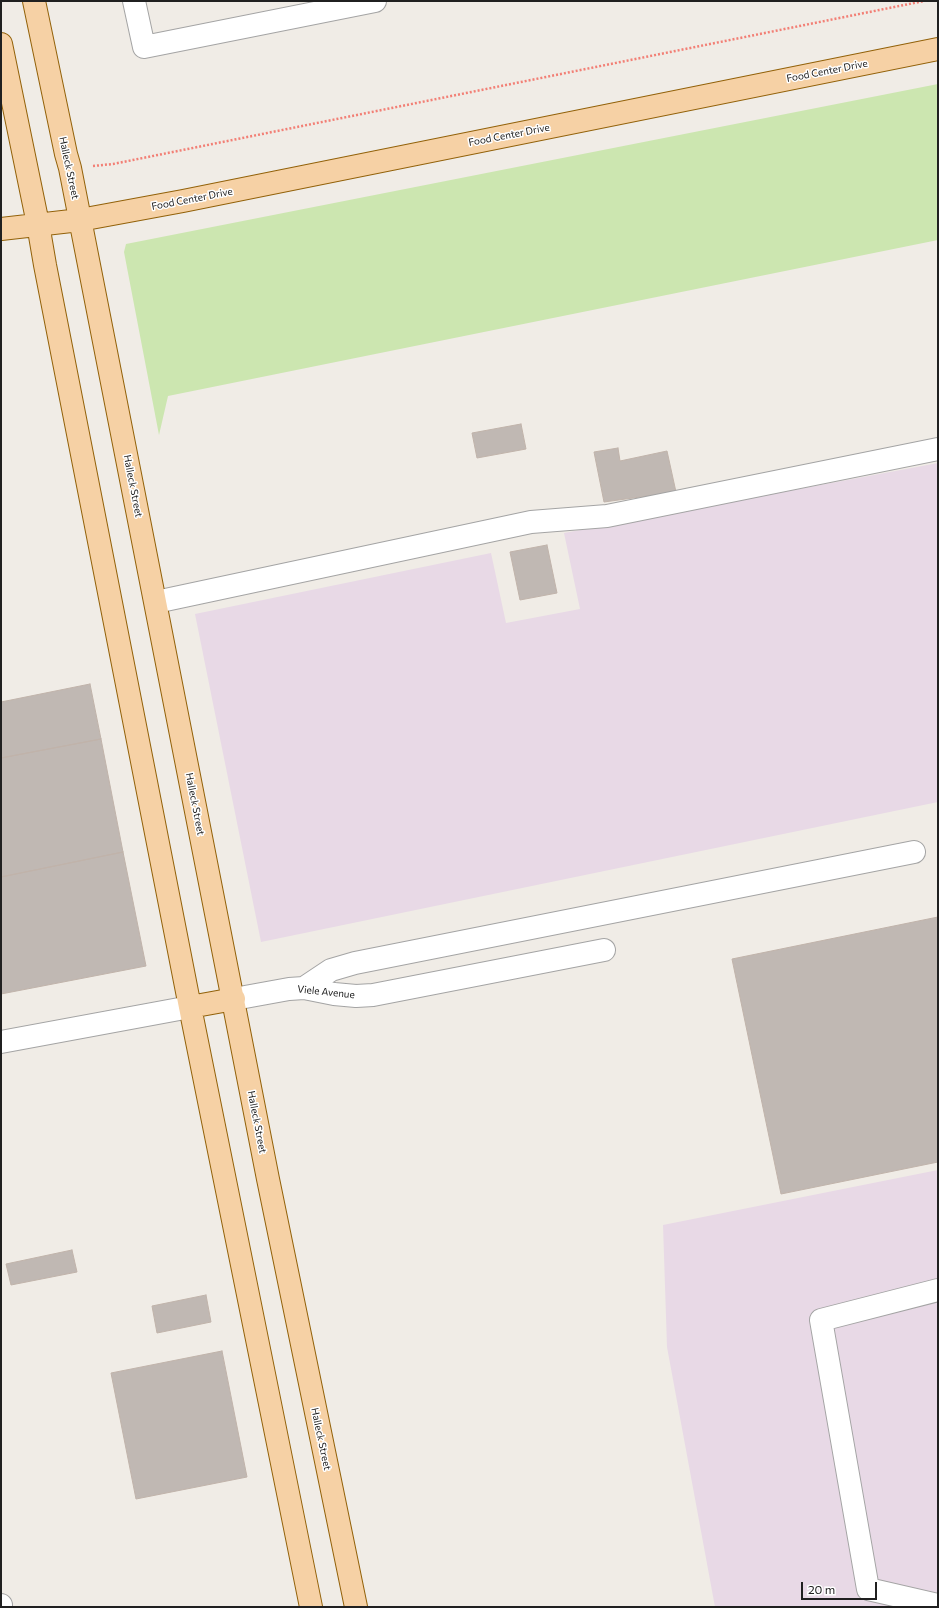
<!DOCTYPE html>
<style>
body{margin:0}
#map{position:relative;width:939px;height:1608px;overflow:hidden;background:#f0ece6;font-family:Commissioner,sans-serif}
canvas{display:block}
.frame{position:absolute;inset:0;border:2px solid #202020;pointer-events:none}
.scale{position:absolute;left:801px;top:1582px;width:76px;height:18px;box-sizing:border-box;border:2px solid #202020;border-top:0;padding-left:5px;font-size:12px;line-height:14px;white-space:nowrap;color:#202020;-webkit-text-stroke:3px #fff;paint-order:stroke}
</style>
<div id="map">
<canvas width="939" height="1608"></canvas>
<div class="frame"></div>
<div class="scale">20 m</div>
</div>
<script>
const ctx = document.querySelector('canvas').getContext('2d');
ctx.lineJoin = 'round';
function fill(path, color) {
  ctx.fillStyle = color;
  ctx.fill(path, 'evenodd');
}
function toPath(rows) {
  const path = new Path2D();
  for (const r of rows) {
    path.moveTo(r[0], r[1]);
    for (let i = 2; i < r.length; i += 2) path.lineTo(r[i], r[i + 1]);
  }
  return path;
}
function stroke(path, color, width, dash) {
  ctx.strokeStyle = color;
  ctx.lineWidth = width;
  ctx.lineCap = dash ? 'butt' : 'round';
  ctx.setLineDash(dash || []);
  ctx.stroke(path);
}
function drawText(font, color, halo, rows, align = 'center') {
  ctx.font = font + ' Commissioner,sans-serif';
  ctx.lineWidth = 3;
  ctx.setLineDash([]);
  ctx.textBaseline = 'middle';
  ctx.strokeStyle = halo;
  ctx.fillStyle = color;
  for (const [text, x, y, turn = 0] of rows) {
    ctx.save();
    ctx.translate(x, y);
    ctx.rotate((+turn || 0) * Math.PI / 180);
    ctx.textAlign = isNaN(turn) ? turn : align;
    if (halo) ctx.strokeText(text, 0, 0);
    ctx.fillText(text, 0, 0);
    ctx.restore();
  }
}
fill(toPath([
 [938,463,938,802,261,942,195,614,491,553,506,623,580,609,564,533],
 [938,1170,938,1607,715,1607,667,1347,663,1225]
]), '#e8d9e6');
fill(toPath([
 [938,84,938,240,168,396,159,435,124,252,126,244]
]), '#cce6b0');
const building = toPath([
 [521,424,526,449,477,458,472,433,521,424],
 [618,448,620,461,667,451,676,492,604,502,594,452,618,448],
 [547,545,557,593,520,600,510,552,547,545],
 [90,684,101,739,1,758,1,702,90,684],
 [101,739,123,852,1,877,1,758,101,739],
 [123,852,146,966,1,994,1,877,123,852],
 [938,917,938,1162,781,1194,732,959,938,917],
 [72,1250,77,1272,11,1285,6,1264,72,1250],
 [206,1295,211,1322,157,1333,152,1306,206,1295],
 [222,1351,247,1477,136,1499,111,1373,222,1351]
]);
fill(building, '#c0b8b3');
stroke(building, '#c0b3aa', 1);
const minor = toPath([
 [134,1,144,47,375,1],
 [156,602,531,522,607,516,938,449],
 [304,988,331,970,355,963,914,852],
 [234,999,289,989,304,988,334,994,356,996,373,995,604,950],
 [1,1042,190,1007],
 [938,1290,821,1320,868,1589,938,1605],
 [1,1605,1,1607]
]);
const major = toPath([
 [34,1,66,154,70,168,268,1179,356,1607],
 [1,44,38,224,45,265,190,1007,311,1607],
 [1,229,80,220,183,201,938,49],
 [190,1007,234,999]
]);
stroke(minor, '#a4a4a4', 24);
stroke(major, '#926109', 24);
stroke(toPath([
 [93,166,113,164,924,1]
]), '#f27f75', 2.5, [2, 2]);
stroke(minor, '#fff', 22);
stroke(major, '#f6d1a5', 22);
drawText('10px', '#202020', '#fff', [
 ["Food Center Drive",827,71,-11],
 ["Food Center Drive",509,135,-11],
 ["Halleck Street",69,168,78],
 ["Food Center Drive",192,199,-11],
 ["Halleck Street",133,486,79],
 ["Halleck Street",195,804,79],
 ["Viele Avenue",326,992,6],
 ["Halleck Street",257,1122,79],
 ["Halleck Street",321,1439,78]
]);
</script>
